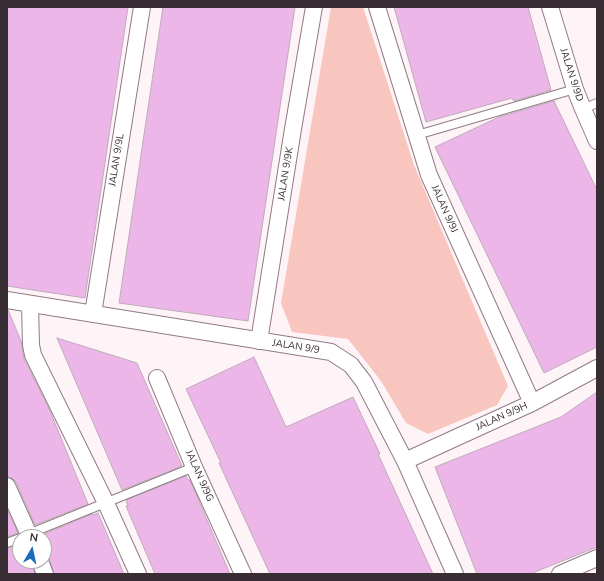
<!DOCTYPE html>
<style>
body{margin:0}
#map{position:relative;width:604px;height:581px;overflow:hidden;background:#fef4f8;font-family:"Nunito Sans",sans-serif}
canvas{display:block}
.frame{position:absolute;inset:0;border:8px solid #372d32;pointer-events:none}
.north{position:absolute;left:12px;top:529px;width:40px;height:40px;box-sizing:border-box;background:#fff;border:1px solid #afabad;border-radius:50%;rotate:9deg;font-size:11px;font-weight:700;line-height:16px;text-align:center;color:#372d32}
.north::after{content:'';display:block;margin:auto;width:14px;height:18px;background:#1b6dbb;clip-path:polygon(50% 0,100% 100%,50% 72%,0 100%)}
</style>
<div id="map">
<canvas width="604" height="581"></canvas>
<div class="frame"></div>
<div class="north">N</div>
</div>
<script>
const ctx = document.querySelector('canvas').getContext('2d');
ctx.lineJoin = 'round';
function fill(path, color) {
  ctx.fillStyle = color;
  ctx.fill(path, 'evenodd');
}
function toPath(rows) {
  const path = new Path2D();
  for (const r of rows) {
    path.moveTo(r[0], r[1]);
    for (let i = 2; i < r.length; i += 2) path.lineTo(r[i], r[i + 1]);
  }
  return path;
}
function stroke(path, color, width, dash) {
  ctx.strokeStyle = color;
  ctx.lineWidth = width;
  ctx.lineCap = dash ? 'butt' : 'round';
  ctx.setLineDash(dash || []);
  ctx.stroke(path);
}
function drawText(font, color, halo, rows, align = 'center') {
  ctx.font = font + ' "Nunito Sans",sans-serif';
  ctx.lineWidth = 3.5;
  ctx.setLineDash([]);
  ctx.textBaseline = 'middle';
  ctx.strokeStyle = halo;
  ctx.fillStyle = color;
  for (const [text, x, y, turn = 0] of rows) {
    ctx.save();
    ctx.translate(x, y);
    ctx.rotate((+turn || 0) * Math.PI / 180);
    ctx.textAlign = isNaN(turn) ? turn : align;
    if (halo) ctx.strokeText(text, 0, 0);
    ctx.fillText(text, 0, 0);
    ctx.restore();
  }
}
fill(toPath([
 [331,7,363,7,414,165,508,386,497,405,428,434,406,423,381,381,348,339,292,332,281,303]
]), '#f8c6bf');
const building = toPath([
 [7,7,128,7,85,298,7,286,7,7],
 [163,7,295,7,248,321,119,303,163,7],
 [394,7,528,7,551,90,514,101,512,98,426,122,394,7],
 [554,101,597,190,597,347,544,373,435,147,499,117,554,101],
 [7,310,8,310,21,341,24,359,50,411,88,504,35,525,16,482,12,478,7,477,7,310],
 [57,338,137,363,182,466,122,490,57,338],
 [254,357,286,427,353,397,380,454,378,454,433,574,270,574,219,463,221,463,186,389,254,357],
 [597,392,597,547,530,574,477,574,435,467,561,417,597,392],
 [186,476,188,480,190,480,230,574,155,574,126,506,128,506,126,500,186,476],
 [7,509,18,533,7,537,7,509],
 [98,513,124,574,54,574,49,558,46,554,44,553,44,537,39,537,39,536,92,514,93,515,98,513],
 [20,544,20,561,31,561,35,574,7,574,7,548,20,544]
]);
fill(building, '#edb6e8');
stroke(building, '#bdabbb', 1);
const service = toPath([
 [583,109,597,103],
 [417,135,575,89],
 [26,535,194,467],
 [7,543,20,538]
]);
const minor = toPath([
 [377,7,429,175,532,403],
 [550,7,575,89,583,109,597,141],
 [7,300,331,352,351,365,364,382,405,461,455,574],
 [30,304,31,345,33,355,106,503,138,574],
 [93,314,142,7],
 [259,341,293,129,314,7],
 [157,378,194,467,243,574],
 [405,461,532,403,597,368],
 [7,486,30,537],
 [40,561,45,574],
 [560,574,597,558]
]);
stroke(service, '#917b85', 10);
stroke(minor, '#917b85', 18);
stroke(service, '#fff', 8);
stroke(minor, '#fff', 16);
drawText('10px', '#372d32', '#fff', [
 ["JALAN 9/9D",571,75,72],
 ["JALAN 9/9L",117,160,-81],
 ["JALAN 9/9K",286,174,-81],
 ["JALAN 9/9J",444,209,66],
 ["JALAN 9/9",296,347,9],
 ["JALAN 9/9H",502,417,-24],
 ["JALAN 9/9G",199,476,66]
]);
</script>
